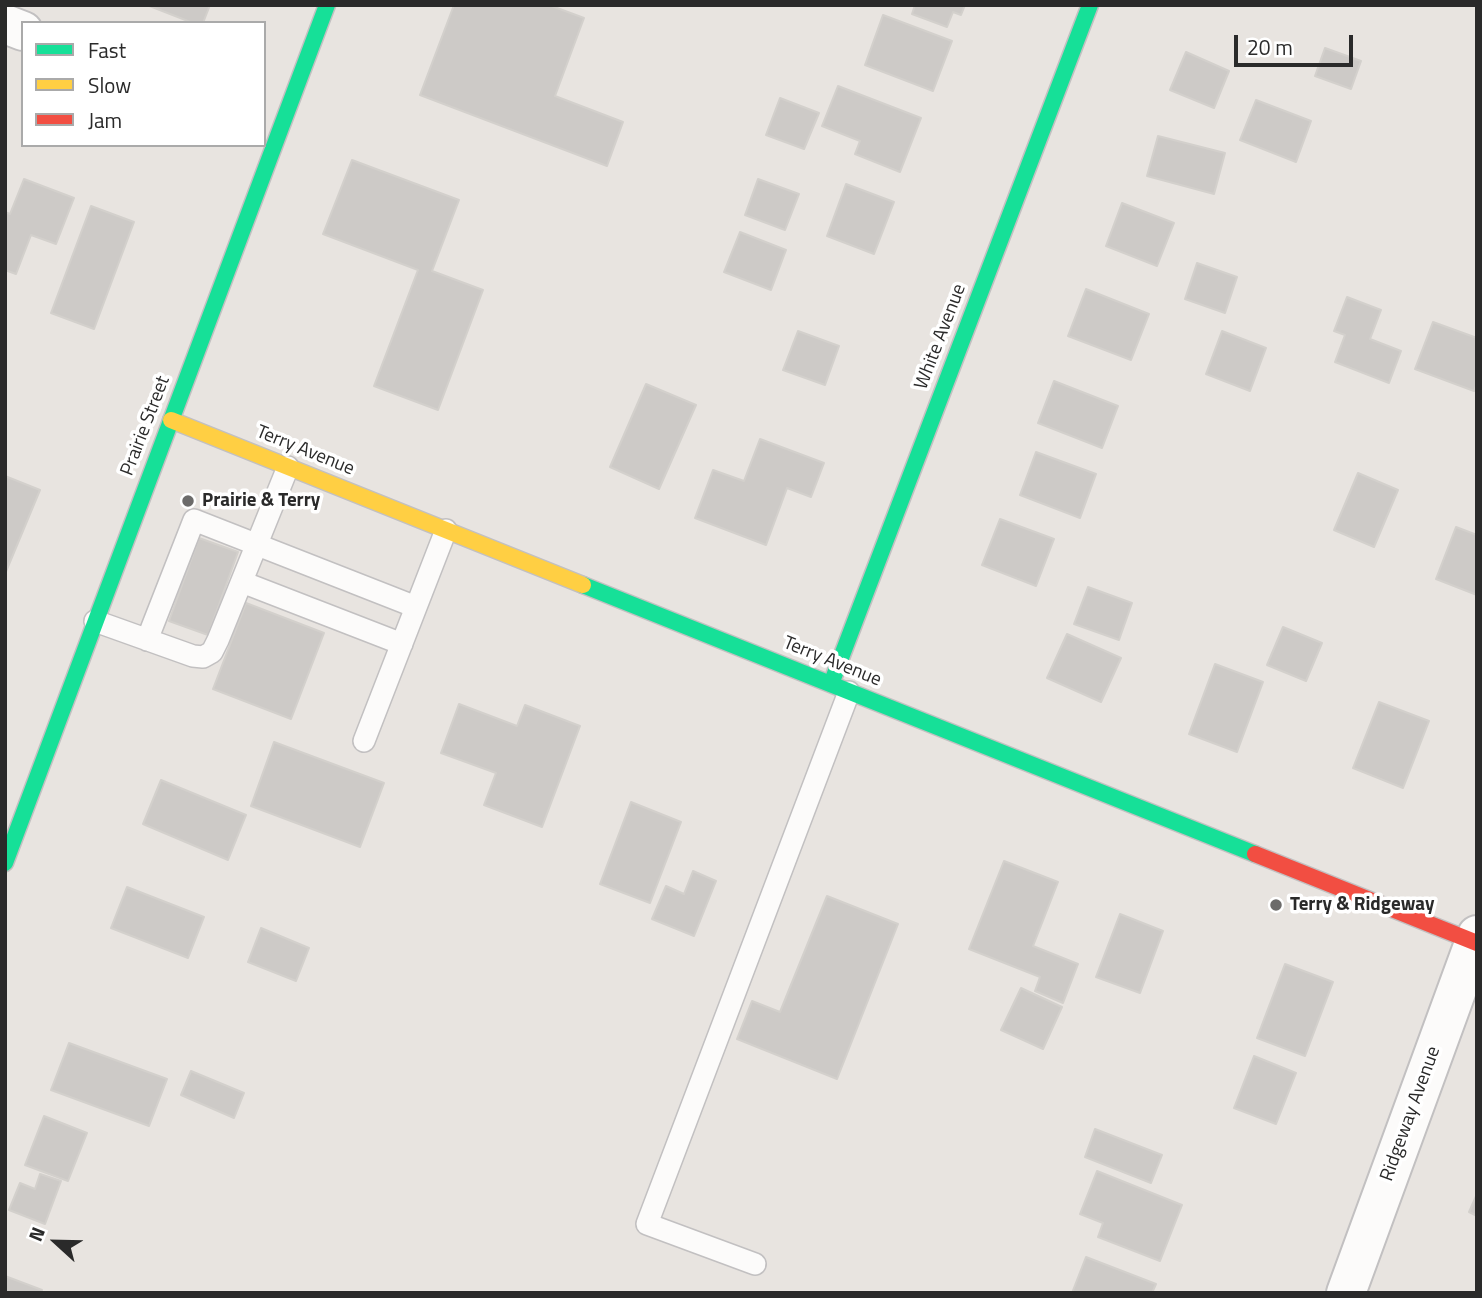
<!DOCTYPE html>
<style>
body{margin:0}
#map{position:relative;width:1482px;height:1298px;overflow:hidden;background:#e8e4e0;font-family:"Titillium Web",sans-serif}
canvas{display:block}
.frame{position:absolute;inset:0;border:7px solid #2a2a2a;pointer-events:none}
.legend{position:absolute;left:21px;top:21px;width:245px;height:126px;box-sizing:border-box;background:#fff;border:2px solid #aaa;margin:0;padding:9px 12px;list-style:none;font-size:21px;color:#2a2a2a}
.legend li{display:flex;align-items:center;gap:14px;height:35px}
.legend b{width:35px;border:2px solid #aaa}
.north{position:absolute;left:21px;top:1207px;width:70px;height:70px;-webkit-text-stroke:5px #fff;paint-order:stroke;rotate:292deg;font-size:19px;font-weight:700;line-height:28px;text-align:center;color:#2a2a2a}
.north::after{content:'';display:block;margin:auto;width:24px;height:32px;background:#2a2a2a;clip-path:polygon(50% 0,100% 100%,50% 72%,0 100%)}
.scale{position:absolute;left:1234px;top:35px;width:119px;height:32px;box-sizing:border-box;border:4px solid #2a2a2a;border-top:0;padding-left:9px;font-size:21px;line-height:24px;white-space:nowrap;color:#2a2a2a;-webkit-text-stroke:5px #fff;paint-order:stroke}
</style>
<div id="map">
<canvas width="1482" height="1298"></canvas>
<div class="frame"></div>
<ul class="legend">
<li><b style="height:9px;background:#16e098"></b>Fast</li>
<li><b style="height:9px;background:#ffcf43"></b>Slow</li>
<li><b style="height:9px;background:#f24e42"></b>Jam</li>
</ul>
<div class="north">N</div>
<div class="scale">20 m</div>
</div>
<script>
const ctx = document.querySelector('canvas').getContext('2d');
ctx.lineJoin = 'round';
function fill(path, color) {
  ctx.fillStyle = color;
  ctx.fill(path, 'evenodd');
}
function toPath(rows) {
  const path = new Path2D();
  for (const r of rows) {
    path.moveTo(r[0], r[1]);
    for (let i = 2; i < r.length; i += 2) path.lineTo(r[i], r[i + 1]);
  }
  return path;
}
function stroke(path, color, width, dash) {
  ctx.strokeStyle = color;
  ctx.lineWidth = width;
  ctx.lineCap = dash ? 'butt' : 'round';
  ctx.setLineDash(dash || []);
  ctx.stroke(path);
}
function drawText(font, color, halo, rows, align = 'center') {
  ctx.font = font + ' "Titillium Web",sans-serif';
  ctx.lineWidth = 7;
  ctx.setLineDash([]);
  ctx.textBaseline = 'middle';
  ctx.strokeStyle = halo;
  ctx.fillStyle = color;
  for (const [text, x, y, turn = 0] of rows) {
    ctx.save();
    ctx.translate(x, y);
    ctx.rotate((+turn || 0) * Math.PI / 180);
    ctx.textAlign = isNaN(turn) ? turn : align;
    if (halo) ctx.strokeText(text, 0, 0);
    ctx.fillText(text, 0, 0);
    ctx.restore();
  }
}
const building = toPath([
 [147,5,210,5,203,23,193,23,147,5],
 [454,5,549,5,584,18,555,96,623,122,607,166,420,95,454,5],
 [915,5,965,5,961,15,953,12,947,27,912,14,915,5],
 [883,15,952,41,933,91,865,65,883,15],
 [1325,48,1361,61,1351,89,1315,76,1325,48],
 [1186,52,1229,71,1214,108,1170,90,1186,52],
 [838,86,921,118,900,172,855,154,860,141,822,126,838,86],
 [780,98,819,113,804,149,766,135,780,98],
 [1256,100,1311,121,1296,162,1240,140,1256,100],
 [1158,136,1225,153,1214,194,1147,176,1158,136],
 [352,160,459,200,432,271,483,290,438,410,374,386,418,270,323,234,352,160],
 [24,179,74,198,56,244,31,235,16,274,5,270,5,212,10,214,24,179],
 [758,179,799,194,785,230,745,215,758,179],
 [846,184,894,202,874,254,827,236,846,184],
 [1122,203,1174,223,1157,266,1106,246,1122,203],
 [91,206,134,222,94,329,51,313,91,206],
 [740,232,786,250,771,290,724,272,740,232],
 [1197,263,1237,277,1225,313,1185,299,1197,263],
 [1086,289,1149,314,1131,360,1068,336,1086,289],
 [1347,297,1381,310,1370,339,1401,351,1389,383,1335,362,1345,335,1334,331,1347,297],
 [1433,322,1477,338,1477,384,1474,391,1415,369,1433,322],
 [798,331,839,346,825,385,783,370,798,331],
 [1222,331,1266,348,1250,391,1206,374,1222,331],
 [1054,381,1118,406,1102,448,1038,423,1054,381],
 [646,384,696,405,659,489,610,467,646,384],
 [760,439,824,463,811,497,787,488,766,545,695,518,713,470,744,481,760,439],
 [1036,452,1096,474,1080,518,1020,495,1036,452],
 [1358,473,1398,490,1374,547,1334,530,1358,473],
 [5,476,40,490,5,574,5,476],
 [1000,519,1054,539,1036,586,982,565,1000,519],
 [1456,527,1477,535,1477,595,1436,579,1456,527],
 [199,538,238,552,208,635,169,621,199,538],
 [1088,587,1132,603,1119,640,1074,624,1088,587],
 [246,603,324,633,291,719,213,689,246,603],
 [1283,627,1322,643,1306,681,1267,665,1283,627],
 [1067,634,1121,658,1101,702,1047,678,1067,634],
 [1215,664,1263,682,1237,752,1189,734,1215,664],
 [1379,702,1429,721,1403,788,1353,768,1379,702],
 [459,704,517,726,525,705,580,726,542,827,484,805,496,773,441,753,459,704],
 [274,742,384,783,360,847,251,806,274,742],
 [161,780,246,815,228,860,143,824,161,780],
 [631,802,681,822,650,903,600,884,631,802],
 [1004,861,1058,882,1033,946,1078,964,1063,1003,1035,991,1040,977,969,949,1004,861],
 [693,871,716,881,694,936,652,919,666,886,684,894,693,871],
 [127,887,204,917,188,958,111,928,127,887],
 [827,896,898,924,837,1079,737,1039,752,1001,780,1012,827,896],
 [1120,914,1163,931,1140,993,1096,977,1120,914],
 [261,928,309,948,296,981,248,962,261,928],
 [1285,964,1333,982,1305,1056,1257,1038,1285,964],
 [1021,988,1062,1007,1043,1049,1001,1030,1021,988],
 [69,1043,167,1079,149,1126,51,1090,69,1043],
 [1254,1056,1296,1073,1276,1124,1234,1108,1254,1056],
 [191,1071,244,1093,234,1118,181,1095,191,1071],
 [44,1116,87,1133,68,1181,25,1165,44,1116],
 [1095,1129,1162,1155,1151,1183,1085,1157,1095,1129],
 [1097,1171,1182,1205,1160,1261,1098,1237,1103,1223,1080,1214,1097,1171],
 [40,1174,61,1181,45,1224,9,1210,20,1183,35,1189,40,1174],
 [1477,1194,1477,1216,1469,1212,1477,1194],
 [1086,1257,1156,1284,1152,1293,1072,1293,1086,1257],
 [5,1276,42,1290,41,1293,5,1293,5,1276]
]);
fill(building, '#cdcac7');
stroke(building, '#d3d0cc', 2);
const lane = toPath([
 [242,582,402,644],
 [95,621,193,656,203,657,212,652,218,640,288,467],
 [147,640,194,520,416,607],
 [364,741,446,530],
 [755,1264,647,1224,849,692]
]);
const street = toPath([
 [5,24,23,31],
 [1346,1293,1477,935]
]);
const fast = toPath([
 [583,585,1255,854],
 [831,684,1090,5],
 [5,863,327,5]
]);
const slow = toPath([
 [171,420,583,585]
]);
const jam = toPath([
 [1255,854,1477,943]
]);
stroke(lane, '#c2c0c1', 24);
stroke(street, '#c2c0c1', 42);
stroke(fast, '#c2c0c1', 19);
stroke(slow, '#c2c0c1', 19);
stroke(jam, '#c2c0c1', 19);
stroke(lane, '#fcfbfa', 21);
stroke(street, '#fcfbfa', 38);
stroke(fast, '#16e098', 16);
stroke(slow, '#ffcf43', 16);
stroke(jam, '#f24e42', 16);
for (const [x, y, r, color] of [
 [188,501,7,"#6c6b6a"],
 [1276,905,7,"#6c6b6a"]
]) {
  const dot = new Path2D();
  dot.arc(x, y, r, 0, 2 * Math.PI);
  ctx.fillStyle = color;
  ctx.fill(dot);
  stroke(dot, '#fff', 2.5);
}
drawText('19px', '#2a2a2a', '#fff', [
 ["White Avenue",941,337,-69],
 ["Prairie Street",146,426,-69],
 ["Terry Avenue",305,451,22],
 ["Terry Avenue",832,662,22],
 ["Ridgeway Avenue",1411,1114,-70]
]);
drawText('bold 19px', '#2a2a2a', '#fff', [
 ["Prairie & Terry",202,501],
 ["Terry & Ridgeway",1290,905]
], 'left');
</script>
